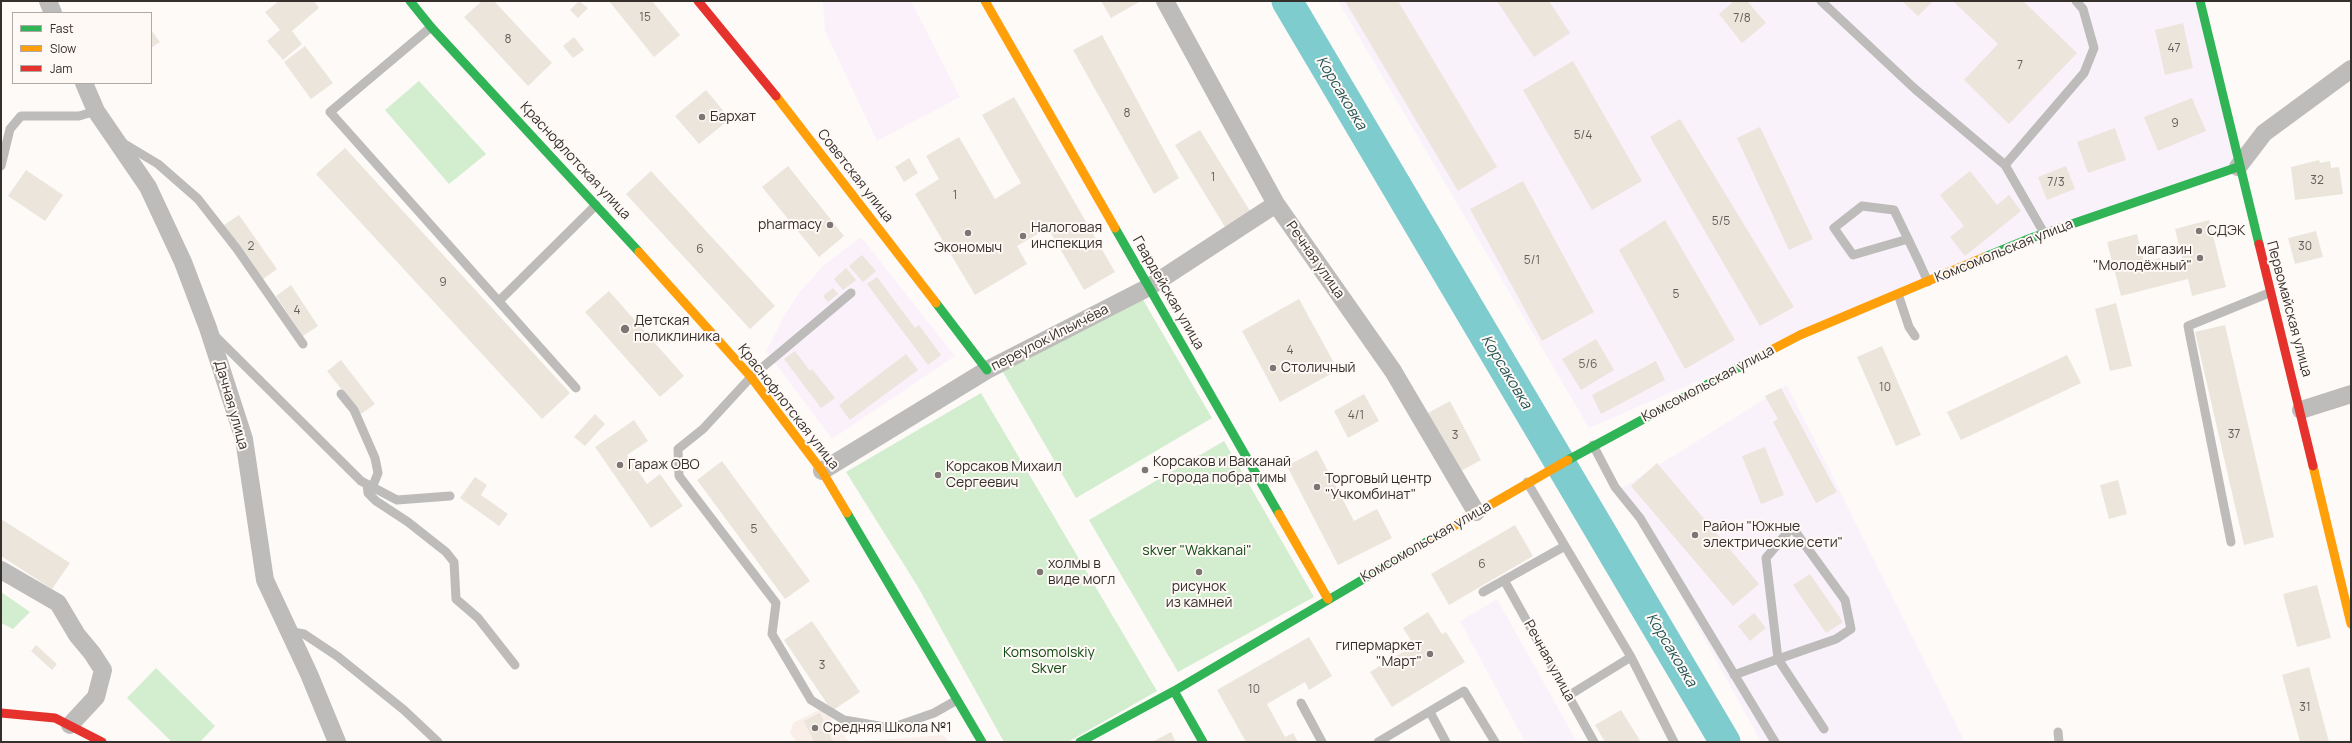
<!DOCTYPE html>
<meta charset="utf-8">
<style>
body{margin:0}
#map{position:relative;width:2352px;height:743px;overflow:hidden;background:#fdfaf8;font-family:Manrope,sans-serif}
canvas{display:block}
.frame{position:absolute;inset:0;border:2px solid #36302d;pointer-events:none}
.legend{position:absolute;left:12px;top:12px;width:140px;height:72px;box-sizing:border-box;background:#fff9f6;border:1px solid #afa9a6;margin:0;padding:5px 7px;list-style:none;font-size:12px;color:#36302d}
.legend li{display:flex;align-items:center;gap:8px;height:20px}
.legend b{width:20px;border:1px solid #afa9a6}
</style>
<div id="map">
<canvas width="2352" height="743"></canvas>
<div class="frame"></div>
<ul class="legend">
<li><b style="height:5px;background:#30b455"></b>Fast</li>
<li><b style="height:5px;background:#ff9f0a"></b>Slow</li>
<li><b style="height:5px;background:#e5322d"></b>Jam</li>
</ul>
</div>
<script>
const ctx = document.querySelector('canvas').getContext('2d');
ctx.lineJoin = 'round';
function fill(path, color) {
  ctx.fillStyle = color;
  ctx.fill(path, 'evenodd');
}
function toPath(rows) {
  const path = new Path2D();
  for (const r of rows) {
    path.moveTo(r[0], r[1]);
    for (let i = 2; i < r.length; i += 2) path.lineTo(r[i], r[i + 1]);
  }
  return path;
}
function stroke(path, color, width, dash) {
  ctx.strokeStyle = color;
  ctx.lineWidth = width;
  ctx.lineCap = dash ? 'butt' : 'round';
  ctx.setLineDash(dash || []);
  ctx.stroke(path);
}
function drawText(font, color, halo, rows, align = 'center') {
  ctx.font = font + ' Manrope,sans-serif';
  ctx.lineWidth = 4;
  ctx.setLineDash([]);
  ctx.textBaseline = 'middle';
  ctx.strokeStyle = halo;
  ctx.fillStyle = color;
  for (const [text, x, y, turn = 0] of rows) {
    ctx.save();
    ctx.translate(x, y);
    ctx.rotate((+turn || 0) * Math.PI / 180);
    ctx.textAlign = isNaN(turn) ? turn : align;
    if (halo) ctx.strokeText(text, 0, 0);
    ctx.fillText(text, 0, 0);
    ctx.restore();
  }
}
fill(toPath([
 [823,1,911,1,960,97,877,141,825,31],
 [861,237,955,356,832,439,766,351,783,318,798,294,824,265]
]), '#fbf1fa');
fill(toPath([
 [1338,1,2198,1,2238,167,1928,282,1589,428],
 [1787,385,1965,742,1761,742,1622,488],
 [1497,599,1577,742,1525,742,1460,621]
]), '#f9f2fb');
fill(toPath([
 [823,708,849,742,797,742,790,733,793,723],
 [943,735,949,742,852,742]
]), '#faeee9');
fill(toPath([
 [419,81,486,154,449,184,385,110],
 [1142,298,1212,418,1076,498,1003,372],
 [981,393,1157,691,1068,742,1004,742,918,587,846,472],
 [1224,441,1314,597,1178,672,1089,520],
 [1,592,30,612,13,629,1,623],
 [156,668,215,726,200,742,172,742,127,698]
]), '#d3edcf');
stroke(toPath([
 [1287,1,1725,742]
]), '#7fcccf', 31);
fill(toPath([
 [279,1,314,1,319,8,292,31,302,44,283,60,267,41,280,30,265,12],
 [482,1,494,1,552,63,528,86,464,17],
 [579,1,588,8,578,18,570,10],
 [609,1,652,1,680,35,654,57],
 [1101,1,1141,1,1111,18],
 [1345,1,1398,1,1497,167,1458,191],
 [1497,1,1549,1,1570,33,1534,57],
 [1734,1,1747,1,1766,23,1742,43,1719,14],
 [1902,1,1933,1,1918,16],
 [1953,1,2023,1,2077,53,2009,124,1964,80,1998,44],
 [2183,23,2193,68,2165,75,2155,30],
 [151,30,160,42,151,48],
 [1102,35,1179,178,1154,194,1073,50],
 [574,37,584,50,573,58,563,46],
 [305,46,333,83,311,99,284,62],
 [1573,61,1642,181,1592,210,1523,90],
 [706,90,730,119,699,144,675,116],
 [1014,97,1115,272,1084,290,1048,228,1017,246,1027,264,975,295,915,194,939,179,926,156,959,137,995,199,1021,183,982,115],
 [2192,98,2206,131,2158,151,2144,117],
 [1680,119,1794,307,1760,326,1650,137],
 [1760,127,1813,239,1789,250,1737,138],
 [2115,128,2126,160,2088,173,2077,142],
 [1200,130,1250,211,1225,227,1175,145],
 [345,148,570,393,542,419,316,174],
 [909,158,918,173,904,182,895,167],
 [2319,160,2320,163,2330,161,2331,168,2339,167,2343,194,2295,200,2291,167],
 [788,166,844,236,819,257,762,187],
 [2066,166,2075,189,2047,200,2038,177],
 [26,170,63,195,45,221,8,196],
 [651,171,775,306,750,329,626,194],
 [1970,171,1997,205,2009,195,2021,211,1965,256,1950,237,1964,226,1940,195],
 [1523,181,1594,312,1542,341,1470,209],
 [239,215,277,269,263,279,224,225],
 [1665,220,1735,340,1685,369,1619,250],
 [2209,220,2226,287,2192,296,2188,279,2121,296,2107,242,2137,234,2144,262,2160,258,2163,268,2183,262,2175,229],
 [2316,231,2323,257,2295,264,2288,238],
 [862,255,876,271,863,282,849,266],
 [846,268,856,280,843,290,834,279],
 [877,277,915,328,919,325,941,355,928,365,867,284],
 [291,285,318,326,303,336,276,296],
 [833,288,838,294,828,302,823,296],
 [609,291,684,376,660,397,585,312],
 [1299,299,1338,370,1280,402,1242,331],
 [2116,303,2132,366,2110,371,2095,309],
 [2225,325,2274,537,2244,545,2195,332],
 [1596,339,1614,370,1581,390,1562,359],
 [1882,346,1921,435,1896,446,1857,357],
 [795,351,810,371,812,369,835,398,821,408,784,359],
 [906,354,918,370,850,420,839,405],
 [2067,355,2081,383,1961,440,1947,412],
 [341,360,375,404,361,414,327,371],
 [1656,361,1665,380,1601,414,1592,395],
 [1781,388,1837,492,1816,503,1773,422,1778,419,1765,396],
 [1364,394,1379,421,1348,438,1334,411],
 [1450,401,1481,460,1459,472,1428,413],
 [595,414,605,424,585,446,574,437],
 [634,420,648,441,627,455,647,484,660,474,683,506,651,528,595,447],
 [1765,447,1784,495,1761,504,1742,456],
 [1317,450,1354,521,1377,509,1392,538,1338,565,1287,466],
 [722,461,810,581,785,599,697,480],
 [1657,463,1759,584,1733,606,1631,486],
 [475,477,487,485,481,495,508,514,499,526,460,498],
 [2118,480,2127,514,2109,519,2100,485],
 [1,519,70,563,52,589,1,556],
 [1515,525,1533,556,1449,605,1431,574],
 [1810,574,1843,622,1826,633,1793,585],
 [2317,585,2331,638,2297,647,2283,594],
 [1428,612,1442,634,1446,632,1465,662,1392,707,1370,672,1414,645,1403,628],
 [1754,613,1766,628,1750,641,1738,626],
 [812,621,860,692,832,711,784,640],
 [1309,637,1332,676,1309,690,1305,682,1267,704,1285,737,1293,733,1298,742,1246,742,1217,690],
 [36,645,57,664,52,670,31,651],
 [2309,667,2329,742,2300,742,2282,675],
 [1621,710,1641,742,1605,742,1595,725],
 [820,713,833,742,814,742,804,721],
 [1171,732,1176,742,1152,742]
]), '#ece5dc');
stroke(toPath([
 [1821,1,1915,89,2005,165,2044,233],
 [431,27,330,112,576,388],
 [123,143,158,164,198,199,237,249,303,344],
 [2005,165,2084,73,2094,48,2083,9,2076,1],
 [1,166,10,129,21,116,79,116,96,111],
 [1908,239,1853,255,1834,228,1862,206,1894,210,1908,239,1919,262,1928,282],
 [851,293,751,377,703,429,678,449,679,476,776,603,772,634,811,700,844,720,891,728,934,713,957,700],
 [1898,294,1909,327,1915,336],
 [499,301,596,205],
 [214,335,361,481,397,500,450,496],
 [341,394,354,410,375,458,378,473,372,488],
 [1593,445,1615,487,1640,518,1775,742],
 [1527,482,1631,657,1568,696],
 [367,484,368,493,376,501,408,522,446,552,454,562,456,599,478,618,515,665],
 [2231,542,2188,326,2269,293],
 [1504,580,1594,742],
 [1483,592,1565,546],
 [288,631,304,634,337,656,404,710,438,742],
 [1631,657,1674,742],
 [1734,675,1778,659,1836,639,1851,629,1845,600,1792,527,1766,558,1778,659,1824,729],
 [1301,703,1322,742],
 [1430,712,1446,742],
 [2058,732,2059,742],
 [1378,742,1464,691,1495,742]
]), '#bebcba', 9);
stroke(toPath([
 [48,1,53,13],
 [1165,1,1276,204,1393,371,1476,512],
 [84,83,96,111,148,187,183,262,208,328,244,439,265,580,309,674,337,742],
 [2238,167,2264,133,2351,69],
 [2301,410,2351,394],
 [822,471,987,370,1149,287,1276,204],
 [1,570,58,603,77,635,92,653,103,670,96,697,70,725]
]), '#bebcba', 18);
stroke(toPath([
 [410,1,431,27,639,252],
 [2200,1,2259,244],
 [1115,228,1279,514],
 [1985,257,2031,238,2238,167],
 [936,303,987,370],
 [1568,460,1758,357],
 [847,513,982,742],
 [1174,691,1203,742],
 [1080,742,1174,691,1433,538]
]), '#30b455', 9);
stroke(toPath([
 [985,1,1115,228],
 [776,96,936,303],
 [639,252,751,377,822,471,847,513],
 [1758,357,1800,335,1985,257],
 [2313,466,2351,624],
 [1279,514,1328,599],
 [1433,538,1568,460]
]), '#ff9f0a', 9);
stroke(toPath([
 [698,1,776,96],
 [2259,244,2313,466],
 [1,713,55,718,102,742]
]), '#e5322d', 9);
for (const [x, y, r, color] of [
 [702,117,4,"#7c7774"],
 [830,225,4,"#7c7774"],
 [2199,231,4,"#7c7774"],
 [968,233,4,"#7c7774"],
 [1023,236,4,"#7c7774"],
 [2200,258,4,"#7c7774"],
 [625,329,5,"#7c7774"],
 [1273,368,4,"#7c7774"],
 [620,465,4,"#7c7774"],
 [1145,470,4,"#7c7774"],
 [938,475,4,"#7c7774"],
 [1317,487,4,"#7c7774"],
 [1695,535,4,"#7c7774"],
 [1040,572,4,"#7c7774"],
 [1199,572,4,"#7c7774"],
 [1430,654,4,"#7c7774"],
 [815,728,4,"#7c7774"]
]) {
  const dot = new Path2D();
  dot.arc(x, y, r, 0, 2 * Math.PI);
  ctx.fillStyle = color;
  ctx.fill(dot);
  stroke(dot, '#fff9f6', 1.5);
}
drawText('12px', '#645e5a', null, [
 ["15",645,18],
 ["7/8",1742,19],
 ["8",508,40],
 ["47",2174,49],
 ["7",2020,66],
 ["8",1127,114],
 ["9",2175,124],
 ["5/4",1583,136],
 ["1",1213,178],
 ["32",2317,181],
 ["7/3",2056,183],
 ["1",955,196],
 ["5/5",1721,222],
 ["2",251,247],
 ["30",2305,247],
 ["6",700,250],
 ["5/1",1532,261],
 ["9",443,283],
 ["5",1676,295],
 ["4",297,311],
 ["4",1290,351],
 ["5/6",1588,365],
 ["10",1885,388],
 ["4/1",1356,416],
 ["37",2234,435],
 ["3",1455,436],
 ["5",754,530],
 ["6",1482,565],
 ["3",822,666],
 ["10",1254,690],
 ["31",2305,708]
]);
drawText('14px', '#36302d', '#fff9f6', [
 ["Бархат",710,117],
 ["pharmacy",822,225,"right"],
 ["Налоговая",1031,228],
 ["инспекция",1031,244],
 ["СДЭК",2207,231],
 ["Экономыч",968,248,"center"],
 ["магазин",2192,250,"right"],
 ["\"Молодёжный\"",2192,266,"right"],
 ["Детская",634,321],
 ["поликлиника",634,337],
 ["Столичный",1281,368],
 ["Корсаков и Вакканай",1153,462],
 ["- города побратимы",1153,478],
 ["Гараж ОВО",628,465],
 ["Корсаков Михаил",946,467],
 ["Сергеевич",946,483],
 ["Торговый центр",1325,479],
 ["\"Учкомбинат\"",1325,495],
 ["Район \"Южные",1703,527],
 ["электрические сети\"",1703,543],
 ["холмы в",1048,564],
 ["виде могл",1048,580],
 ["рисунок",1199,587,"center"],
 ["из камней",1199,603,"center"],
 ["гипермаркет",1422,646,"right"],
 ["\"Март\"",1422,662,"right"],
 ["Средняя Школа №1",823,728]
], 'left');
drawText('14px', '#36302d', '#fff9f6', [
 ["Краснофлотская улица",575,161,47],
 ["Советская улица",855,176,52],
 ["Комсомольская улица",2004,251,-22],
 ["Речная улица",1315,260,55],
 ["Гвардейская улица",1168,293,60],
 ["Первомайская улица",2289,309,75],
 ["переулок Ильичёва",1050,338,-27],
 ["Комсомольская улица",1708,384,-28],
 ["Дачная улица",231,405,74],
 ["Краснофлотская улица",788,407,52],
 ["Комсомольская улица",1426,542,-30],
 ["Речная улица",1549,661,61]
]);
drawText('14px', '#104a13', '#fff9f6', [
 ["skver \"Wakkanai\"",1197,551],
 ["Komsomolskiy",1049,653],
 ["Skver",1049,669]
]);
drawText('italic 15px', '#235456', '#fff9f6', [
 ["Корсаковка",1341,93,59],
 ["Корсаковка",1506,372,59],
 ["Корсаковка",1671,650,59]
]);
</script>
